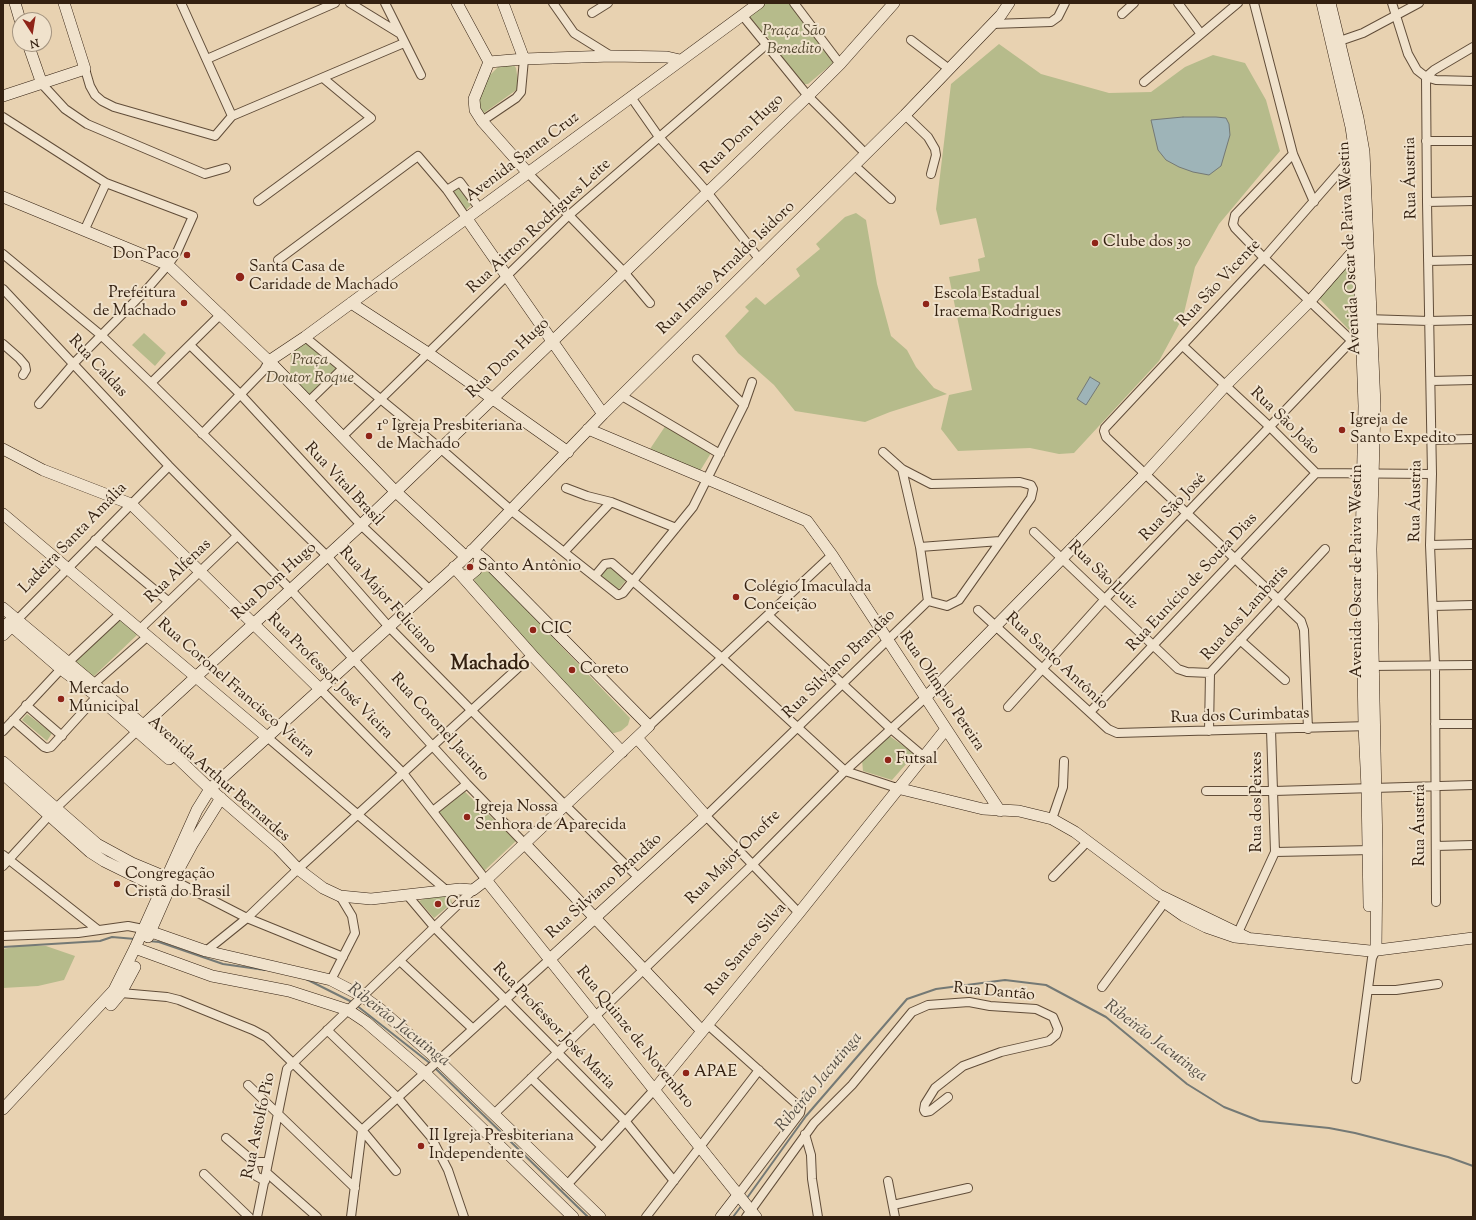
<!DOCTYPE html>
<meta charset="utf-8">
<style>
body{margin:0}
#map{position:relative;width:1476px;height:1220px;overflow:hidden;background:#e8d2b1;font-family:"Sorts Mill Goudy",serif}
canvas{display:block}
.frame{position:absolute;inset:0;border:4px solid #342111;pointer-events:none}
.north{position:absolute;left:12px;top:12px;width:40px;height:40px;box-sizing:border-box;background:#f0e2cc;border:1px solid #a59581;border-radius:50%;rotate:168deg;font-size:11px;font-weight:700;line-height:16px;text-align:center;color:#342111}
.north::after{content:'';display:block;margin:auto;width:14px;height:18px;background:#8f2418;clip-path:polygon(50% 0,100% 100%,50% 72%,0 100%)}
</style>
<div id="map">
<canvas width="1476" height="1220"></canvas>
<div class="frame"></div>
<div class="north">N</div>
</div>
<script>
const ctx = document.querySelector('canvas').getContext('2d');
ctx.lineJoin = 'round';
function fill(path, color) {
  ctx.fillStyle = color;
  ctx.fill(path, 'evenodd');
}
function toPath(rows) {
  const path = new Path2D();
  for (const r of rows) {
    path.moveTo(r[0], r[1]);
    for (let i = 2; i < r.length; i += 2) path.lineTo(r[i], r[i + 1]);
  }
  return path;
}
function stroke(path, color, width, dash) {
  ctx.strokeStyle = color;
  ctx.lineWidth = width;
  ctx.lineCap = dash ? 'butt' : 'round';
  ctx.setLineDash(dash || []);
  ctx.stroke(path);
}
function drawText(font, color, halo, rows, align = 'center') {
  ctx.font = font + ' "Sorts Mill Goudy",serif';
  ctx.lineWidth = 4;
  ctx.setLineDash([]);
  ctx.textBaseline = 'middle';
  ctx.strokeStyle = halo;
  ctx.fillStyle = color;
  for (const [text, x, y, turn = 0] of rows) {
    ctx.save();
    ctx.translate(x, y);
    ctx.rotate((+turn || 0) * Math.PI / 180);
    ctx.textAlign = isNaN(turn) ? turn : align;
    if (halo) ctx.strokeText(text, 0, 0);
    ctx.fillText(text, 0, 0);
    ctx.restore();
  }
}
fill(toPath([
 [767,3,791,3,834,58,833,63,808,84,803,84,773,49,771,41,749,17],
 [999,44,1041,74,1109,93,1151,92,1185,67,1213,55,1245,63,1266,100,1280,151,1219,224,1195,267,1183,317,1159,361,1074,453,1059,454,1030,448,958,451,941,429,949,395,972,390,949,277,980,271,978,259,985,257,976,218,940,225,936,209,951,84],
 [512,63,516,68,519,88,484,113,477,109,477,101,487,78,501,64],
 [460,183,473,203,465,211,450,189],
 [856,213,866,220,877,284,891,336,907,350,916,367,934,388,947,394,890,412,865,422,795,411,774,385,738,353,725,336,749,311,745,307,756,297,765,305,800,276,796,269,820,249,816,244,845,217],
 [1354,259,1357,325,1351,332,1319,298],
 [144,333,166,353,155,366,132,345],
 [307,343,338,369,308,396,290,377,291,353],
 [666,425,711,453,700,471,650,449],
 [611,565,627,579,619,589,614,590,598,576,606,567],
 [489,571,630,718,628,725,621,731,611,734,476,587,474,579,479,573],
 [122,620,127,621,137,635,93,677,74,662,117,621],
 [27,714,52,733,47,741,22,720],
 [888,735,915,754,892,780,863,771,862,760],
 [463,790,516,841,484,871,437,811],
 [439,893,450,894,452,903,434,918,419,901],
 [19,946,46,946,75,956,64,980,38,986,3,988,3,949]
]), '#b6bb8b');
const water = toPath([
 [1183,117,1216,117,1226,118,1229,124,1230,135,1221,166,1209,175,1193,172,1179,167,1166,160,1158,150,1151,120,1183,117],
 [1090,377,1100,383,1086,405,1077,399,1090,377]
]);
fill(water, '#9eb4b8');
stroke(water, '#747975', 1);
stroke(toPath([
 [149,941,159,942,223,964,265,970],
 [3,947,100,941,112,937,135,939],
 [306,979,352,1002],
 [356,1005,431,1064],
 [434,1067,588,1217],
 [747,1198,806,1116,907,999,936,989,1005,980,1046,985,1106,1017,1187,1084,1224,1107,1260,1121,1329,1128,1355,1133,1448,1157,1473,1166],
 [733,1217,742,1205]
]), '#747975', 2);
const street = toPath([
 [181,3,232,116],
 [350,3,399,33],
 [385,3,421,75],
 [553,3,574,33,611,56],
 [794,3,840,64],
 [1178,3,1201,34],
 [1254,3,1293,154,1314,202],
 [1392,3,1408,54,1417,70,1426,77,1436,80,1473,81],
 [592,13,608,3],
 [1122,14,1134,3],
 [743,16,808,96,866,154],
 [992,24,1051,22,1058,17,1065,3],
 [911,40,949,69],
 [1334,43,1363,33,1419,3],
 [207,59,335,3],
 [85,69,90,86,95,95,102,101,114,107,215,136,232,116,404,43],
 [1426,77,1427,202,1432,474,1430,545,1435,666,1436,902],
 [1426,77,1434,70,1473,47],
 [1144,82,1238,3],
 [42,84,65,109,87,124,205,174,226,168],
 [631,97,659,137,707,192,760,260],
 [905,115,928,137,935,149,936,155,931,174],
 [3,117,106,183,193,216,177,252,168,265,148,288,74,363,39,404],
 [482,121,516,98,521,92,524,59],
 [1426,141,1473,141],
 [1293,154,1235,215,1233,224,1235,228,1264,258,1352,341],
 [855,166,891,199],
 [528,173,624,272,650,303],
 [447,190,460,182,480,209],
 [258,201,371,118,323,78],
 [1427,202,1473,201],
 [85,229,106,183],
 [3,254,102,336,151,383,327,556,389,627,565,805,638,877],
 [278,260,418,156,447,190,467,219],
 [1428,261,1473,260],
 [3,289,169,466,290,589,467,784,524,843],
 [1366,319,1429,321,1473,320],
 [305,337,440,448,512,511,618,595,623,593,693,507,744,405,752,382],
 [3,344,19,358,25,365,26,370,23,375],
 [190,345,241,395,361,525,430,590],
 [1183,346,1270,427,1316,473,1432,474],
 [697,359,744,405],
 [1431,381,1473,380],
 [151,383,221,314],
 [622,396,720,454],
 [308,402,342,369],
 [202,434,264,370,269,361],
 [342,437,568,216,766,45],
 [1431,440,1473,439],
 [883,452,902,469,931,484,1020,482,1031,485,1033,489,1031,498,959,600,947,606,928,601],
 [902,469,920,547,928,601],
 [566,488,587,496,611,502,676,528],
 [1034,532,1178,669,1187,672,1210,673],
 [95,540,168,601],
 [1430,545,1473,544],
 [920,547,1000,541],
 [564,552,611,502],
 [595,576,605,564,612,563,722,658,845,771,897,788],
 [1433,606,1473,605],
 [978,610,1108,729,1117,733,1369,726],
 [768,615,890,728,923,756],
 [17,620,169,466],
 [140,629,237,536],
 [1240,640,1285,680],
 [1368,666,1473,665],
 [90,687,148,636],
 [321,690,403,773,486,880],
 [26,705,62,736],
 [1008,707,1105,599,1363,329],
 [1090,712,1316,473],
 [13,720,44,747,47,748,51,747,100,693],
 [1435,724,1473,724],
 [649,726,832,555],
 [1308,729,1304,630,1301,621,1106,437,1104,431,1105,428,1264,258,1355,154,1358,153],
 [3,731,61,669,121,613],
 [1209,731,1210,673,1325,549],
 [267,737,446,890],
 [1206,791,1274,791,1473,785],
 [433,811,467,784],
 [1052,819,1063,787,1064,761],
 [1436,846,1473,845],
 [1275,852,1372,850],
 [3,855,98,930],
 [3,866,56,808,137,731],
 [1053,877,1087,842],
 [173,880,247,918,343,957],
 [408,896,435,928,626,1122,674,1181],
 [799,913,706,816,928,601],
 [3,936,78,933,128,926,143,929],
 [1236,937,1275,852,1271,730],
 [206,951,247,918,298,869,532,655],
 [400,961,473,1029],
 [331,980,355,933,352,916,340,896],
 [1102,987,1167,899],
 [1368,990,1396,990,1438,984],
 [117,991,121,993,167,997,179,1000,253,1030,266,1037,362,1130,396,1171],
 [707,1024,801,1108,800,1113,738,1195],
 [327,1030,397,1097,431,1137,448,1170,464,1217],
 [531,1078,602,1147],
 [1356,1079,1372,958,1376,950],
 [248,1085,355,1188],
 [494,1114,753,864,845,771,925,698],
 [805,1134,811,1155,812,1179,818,1217],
 [226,1138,254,1162],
 [267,1173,317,1217],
 [204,1174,249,1217],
 [265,1181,256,1176,253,1167,254,1162,268,1162],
 [888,1181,895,1217],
 [566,1186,654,1090],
 [893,1205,968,1188],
 [257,1217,287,1069,473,890],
 [351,1217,362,1130,550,959],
 [646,1217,759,1070],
 [746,1217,814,1123,852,1085,912,1012,928,1005,969,1002,990,1006,1036,1009,1053,1017,1058,1029,1056,1035,1049,1041,1001,1052,963,1066,935,1088,925,1104,924,1110,925,1112,930,1111,948,1097]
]);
const secondary = toPath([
 [15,3,20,20],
 [457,3,489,62],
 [503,3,524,59],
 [1322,3,1351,127,1355,154,1364,406,1361,549,1364,726,1367,788,1369,906],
 [1330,3,1358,118,1364,152,1375,406,1371,549,1377,850,1376,950],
 [28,44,42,84],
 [489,62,524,59,611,56,667,57,680,60],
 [489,62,474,99,475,110,482,121,528,173],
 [3,96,85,69,64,3],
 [3,197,168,265,274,366,395,491,466,557],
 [467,219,603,414],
 [351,303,428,353,568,452],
 [269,361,305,337,759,3],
 [588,429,807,521,832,555,1000,811],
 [3,449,43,470,131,504,321,690],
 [3,514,267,737],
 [454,567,532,655,622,752],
 [464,576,470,575,476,570,479,563,480,556],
 [3,608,143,725,210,789,278,848,298,869,323,888,340,896,371,899,460,889,473,890,486,880,649,726,486,561,472,550],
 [8,623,61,669,98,697,169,759],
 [3,635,17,621],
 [925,698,1146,473,1226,385,1310,301,1358,246,1361,245],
 [137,731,361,525,808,96,840,64,894,3],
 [3,762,97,844,132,863,173,880],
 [3,774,90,852,104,861,167,892],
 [897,788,983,809,1019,811,1052,819,1075,832,1159,895,1250,939],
 [524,843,702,1031],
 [486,880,756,1217],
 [1167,904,1184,916,1206,927,1235,937,1370,951,1473,938],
 [143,929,206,951,331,980,362,996,380,1009,438,1060,600,1217],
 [148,937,173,880,193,843,221,798],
 [135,948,212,976,289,991,348,1010,366,1022,424,1072,573,1217],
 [550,959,706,816,637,738],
 [111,1005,121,993,135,967],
 [654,1090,799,913,946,729],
 [3,1109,114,990,135,948,197,810,210,789,466,557,603,414,905,115,1001,15,1009,3],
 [721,1217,738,1195]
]);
stroke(street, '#614d39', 10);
stroke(secondary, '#342111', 12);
stroke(street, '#f0e2cc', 8);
stroke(secondary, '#f0e2cc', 11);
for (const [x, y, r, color] of [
 [1095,243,4,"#8f2418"],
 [187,255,4,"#8f2418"],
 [240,277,5,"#8f2418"],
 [184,303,4,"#8f2418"],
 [926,304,4,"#8f2418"],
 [1342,430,4,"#8f2418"],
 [369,436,4,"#8f2418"],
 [470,567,4,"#8f2418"],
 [736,597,4,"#8f2418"],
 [533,630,4,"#8f2418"],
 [572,670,4,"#8f2418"],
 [61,699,4,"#8f2418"],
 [888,760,4,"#8f2418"],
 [467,817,4,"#8f2418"],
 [117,884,4,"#8f2418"],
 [438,904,4,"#8f2418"],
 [686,1073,4,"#8f2418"],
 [421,1146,4,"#8f2418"]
]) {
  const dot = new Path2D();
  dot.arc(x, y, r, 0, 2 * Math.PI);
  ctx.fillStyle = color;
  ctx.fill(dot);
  stroke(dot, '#f0e2cc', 1.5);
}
drawText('italic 16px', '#544830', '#f0e2cc', [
 ["Praça São",794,32],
 ["Benedito",794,50],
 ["Praça",310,361],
 ["Doutor Roque",310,379]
]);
drawText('16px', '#342111', '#f0e2cc', [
 ["Rua Dom Hugo",743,135,-44],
 ["Avenida Santa Cruz",523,158,-37],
 ["Rua Áustria",1412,178,-91],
 ["Rua Airton Rodrigues Leite",540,227,-43],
 ["Avenida Oscar de Paiva Westin",1351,248,-93],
 ["Rua Irmão Arnaldo Isidoro",727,269,-44],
 ["Rua São Vicente",1220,284,-47],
 ["Rua Dom Hugo",509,359,-44],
 ["Rua Caldas",97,367,47],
 ["Rua São João",1284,422,44],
 ["Rua Vital Brasil",343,485,47],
 ["Rua Áustria",1417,501,-89],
 ["Rua São José",1174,508,-46],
 ["Ladeira Santa Amália",74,539,-46],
 ["Avenida Oscar de Paiva Westin",1358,571,-90],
 ["Rua Alfenas",179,572,-44],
 ["Rua São Luiz",1102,576,44],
 ["Rua Dom Hugo",275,582,-42],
 ["Rua Eunício de Souza Dias",1193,583,-47],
 ["Rua Major Feliciano",387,601,48],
 ["Rua dos Lambaris",1246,614,-48],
 ["Rua Santo Antônio",1056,662,43],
 ["Rua Silviano Brandão",840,665,-44],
 ["Rua Professor José Vieira",329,677,45],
 ["Rua Coronel Francisco Vieira",235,689,41],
 ["Rua Olímpio Pereira",941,692,56],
 ["Rua dos Curimbatas",1240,717,-2],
 ["Rua Coronel Jacinto",439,728,48],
 ["Avenida Arthur Bernardes",218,780,41],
 ["Rua dos Peixes",1258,802,-90],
 ["Rua Áustria",1421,825,-90],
 ["Rua Major Onofre",734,858,-45],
 ["Rua Silviano Brandão",605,887,-42],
 ["Rua Santos Silva",747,950,-50],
 ["Rua Dantão",994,993,5],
 ["Rua Professor José Maria",553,1027,46],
 ["Rua Quinze de Novembro",634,1038,51],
 ["Rua Astolfo Pio",260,1126,-78]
]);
drawText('16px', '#342111', '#f0e2cc', [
 ["Clube dos 30",1103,243],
 ["Don Paco",179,255,"right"],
 ["Santa Casa de",249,268],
 ["Caridade de Machado",249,286],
 ["Prefeitura",176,294,"right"],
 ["de Machado",176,312,"right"],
 ["Escola Estadual",934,295],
 ["Iracema Rodrigues",934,313],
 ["Igreja de",1350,421],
 ["Santo Expedito",1350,439],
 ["1º Igreja Presbiteriana",377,427],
 ["de Machado",377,445],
 ["Santo Antônio",478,567],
 ["Colégio Imaculada",744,588],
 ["Conceição",744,606],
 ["CIC",541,630],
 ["Coreto",580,670],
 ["Mercado",69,690],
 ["Municipal",69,708],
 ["Futsal",896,760],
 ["Igreja Nossa",475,808],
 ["Senhora de Aparecida",475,826],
 ["Congregação",125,875],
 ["Cristã do Brasil",125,893],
 ["Cruz",446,904],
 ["APAE",694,1073],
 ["II Igreja Presbiteriana",429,1137],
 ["Independente",429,1155]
], 'left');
drawText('italic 17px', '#544d43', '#f0e2cc', [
 ["Ribeirão Jacutinga",398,1026,38],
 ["Ribeirão Jacutinga",1155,1042,37],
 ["Ribeirão Jacutinga",820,1083,-50]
]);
drawText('bold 20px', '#342111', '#f0e2cc', [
 ["Machado",490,666]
]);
</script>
